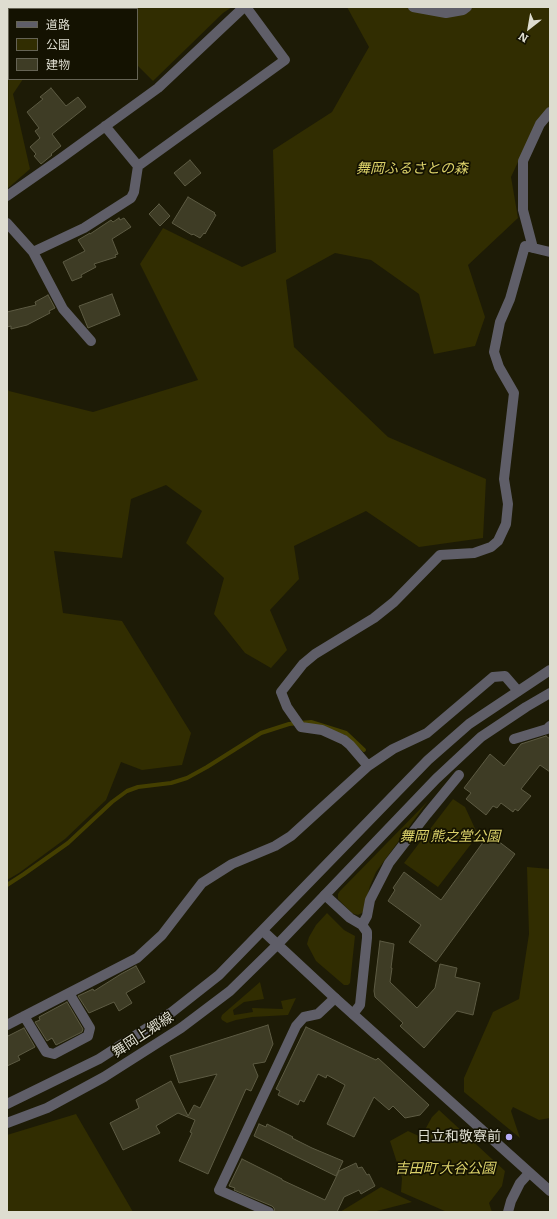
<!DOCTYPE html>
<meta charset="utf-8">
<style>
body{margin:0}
#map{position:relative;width:557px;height:1219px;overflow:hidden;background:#1d1b06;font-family:Literata,"Noto Sans JP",serif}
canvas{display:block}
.frame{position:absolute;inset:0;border:8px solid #deddd0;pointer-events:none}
.legend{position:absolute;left:8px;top:8px;width:130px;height:72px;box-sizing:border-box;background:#141201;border:1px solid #656354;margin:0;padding:5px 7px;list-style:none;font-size:12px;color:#deddd0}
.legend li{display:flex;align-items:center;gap:8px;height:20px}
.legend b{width:20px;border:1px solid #656354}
.north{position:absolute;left:509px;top:8px;width:40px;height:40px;-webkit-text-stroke:3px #141201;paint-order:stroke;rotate:211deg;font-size:11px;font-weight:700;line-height:16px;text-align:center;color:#deddd0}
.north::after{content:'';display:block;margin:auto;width:14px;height:18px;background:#deddd0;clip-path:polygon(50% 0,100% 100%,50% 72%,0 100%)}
</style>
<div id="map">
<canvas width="557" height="1219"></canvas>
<div class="frame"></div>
<ul class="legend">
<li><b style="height:5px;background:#5f5e68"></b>道路</li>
<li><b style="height:11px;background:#312d01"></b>公園</li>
<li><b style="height:11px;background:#3e3c25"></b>建物</li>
</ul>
<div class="north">N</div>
</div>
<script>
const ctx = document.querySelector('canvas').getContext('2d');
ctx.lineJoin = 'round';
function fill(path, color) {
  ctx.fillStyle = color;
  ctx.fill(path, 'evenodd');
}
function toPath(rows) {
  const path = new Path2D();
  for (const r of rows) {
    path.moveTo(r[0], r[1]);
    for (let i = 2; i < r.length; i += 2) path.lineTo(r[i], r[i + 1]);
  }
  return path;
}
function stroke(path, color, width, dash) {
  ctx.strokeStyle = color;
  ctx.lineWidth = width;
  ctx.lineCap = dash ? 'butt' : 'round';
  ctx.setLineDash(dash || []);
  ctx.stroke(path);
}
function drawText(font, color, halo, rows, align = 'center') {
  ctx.font = font + ' Literata,"Noto Sans JP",serif';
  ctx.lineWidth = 3.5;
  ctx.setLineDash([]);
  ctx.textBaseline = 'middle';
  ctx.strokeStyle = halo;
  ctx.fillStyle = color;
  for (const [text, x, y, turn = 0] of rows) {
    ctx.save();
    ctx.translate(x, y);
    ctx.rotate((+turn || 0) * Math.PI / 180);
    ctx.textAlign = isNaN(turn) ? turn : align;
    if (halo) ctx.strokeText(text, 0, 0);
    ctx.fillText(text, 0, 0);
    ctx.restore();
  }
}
fill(toPath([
 [7,7,232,7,223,13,153,81,137,65,137,9,9,9,9,79,23,79,13,94,30,169,7,189],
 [347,7,550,7,550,107,537,121,511,177,518,218,468,265,485,317,475,346,434,354,419,294,371,260,335,253,286,280,294,347,388,437,486,479,483,538,419,547,366,511,294,546,299,579,270,610,287,650,271,668,245,653,214,614,224,578,186,543,202,511,166,485,131,499,122,558,54,551,63,613,122,621,191,733,182,765,142,770,121,762,106,800,65,839,19,873,7,880,7,388,9,391,93,412,198,380,140,264,163,228,242,267,276,252,273,150,332,112,369,47],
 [453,799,465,807,478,835,438,887,404,863],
 [428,801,376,872,370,886,365,905,365,909,362,913,358,915,354,914,352,913,338,899,338,894,340,891],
 [527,867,550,869,550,1118,539,1120,513,1107,511,1111,520,1138,464,1092,464,1078,493,1012,519,999,529,934],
 [327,913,344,930,355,936,350,983,348,985,344,985,316,961,307,944,309,937,316,925],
 [260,982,264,999,244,1002,233,1010,234,1015,253,1012,252,1008,283,1009,281,1001,296,998,288,1015,252,1017,236,1020,227,1023,222,1020,221,1018,222,1015],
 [439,1110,505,1171,502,1186,489,1203,492,1212,447,1212,401,1192,402,1178,390,1141,408,1131,421,1137,432,1117],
 [76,1114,133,1212,7,1212,7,1135],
 [381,1187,412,1202,373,1212,340,1212]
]), '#312d01');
stroke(toPath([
 [7,885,24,874,68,843,112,802,127,791,138,787,171,783,187,778,207,767,261,733,289,724,311,722,346,733,364,750]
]), '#443f00', 4);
const building = toPath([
 [51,88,66,106,78,97,86,107,52,134,61,146,51,154,52,155,41,164,34,156,36,154,30,147,40,138,35,131,39,128,27,112,43,99,40,97,51,88],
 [190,160,201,173,185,186,174,173,190,160],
 [188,197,215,213,214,214,216,215,205,234,204,233,200,238,193,234,192,235,172,223,188,197],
 [159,204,170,216,160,226,149,214,159,204],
 [119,218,120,220,124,218,131,227,112,239,118,254,115,255,116,257,94,264,96,267,81,275,82,277,72,281,63,262,85,251,78,240,90,233,90,234,111,220,113,222,119,218],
 [112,294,120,315,88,328,79,306,112,294],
 [48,295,55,308,49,311,50,313,27,325,11,329,11,326,7,327,7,312,36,305,35,302,48,295],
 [546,736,550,739,550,772,540,765,521,789,531,796,518,811,515,809,513,812,501,803,497,808,493,806,486,815,466,799,471,793,464,788,490,754,504,766,521,744,546,736],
 [489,834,515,854,436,962,409,942,421,925,388,901,395,890,393,888,404,872,441,900,489,834],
 [380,941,394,944,391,968,392,968,390,982,417,1008,435,988,440,964,457,968,455,977,480,983,473,1015,457,1011,424,1048,400,1026,403,1023,375,997,374,991,380,941],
 [136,966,145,982,126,993,132,1003,119,1011,114,1002,89,1013,78,996,93,989,94,991,121,974,136,966],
 [67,1002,83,1029,82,1032,56,1045,52,1038,47,1041,35,1022,40,1020,39,1017,67,1002],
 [268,1025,273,1044,265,1062,253,1064,258,1076,251,1091,246,1089,208,1174,179,1161,192,1133,190,1132,195,1120,178,1113,156,1126,160,1133,123,1150,110,1123,139,1108,136,1100,171,1081,188,1116,194,1105,200,1108,217,1074,179,1083,170,1056,268,1025],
 [306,1027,376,1060,378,1058,429,1105,420,1115,405,1118,393,1106,389,1110,374,1097,354,1137,327,1124,345,1085,327,1075,326,1078,318,1074,304,1102,300,1100,298,1105,278,1095,280,1091,276,1089,306,1027],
 [24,1028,35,1047,18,1056,20,1060,7,1066,7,1034,8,1036,24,1028],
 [259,1124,266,1127,267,1124,293,1137,292,1138,312,1148,343,1161,336,1176,254,1136,259,1124],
 [242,1159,282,1179,282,1180,325,1200,339,1171,356,1163,358,1168,362,1167,367,1175,369,1174,375,1186,361,1194,359,1190,344,1197,337,1212,275,1212,274,1208,272,1206,234,1190,235,1188,229,1186,242,1159]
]);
fill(building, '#3e3c25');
stroke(building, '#5d5b43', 1);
stroke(toPath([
 [413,7,446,13,463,10,467,7],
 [105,126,138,166,285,60,246,7],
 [7,196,60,159,158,88,244,7],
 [7,223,33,252,63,309,91,341],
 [533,248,523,210,523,161,540,124,550,112],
 [33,252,84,228,131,198,134,192,138,166],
 [514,739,547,729,550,726],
 [368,766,350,745,344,740,322,730,301,727,287,707,281,692,303,664,315,654,374,618,394,602,440,555,474,553,491,547,498,541,506,524,508,504,504,479,514,393,499,367,494,352,500,322,510,299,525,246,550,252],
 [325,895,350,918,362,925,367,932,367,938,360,1005,353,1014],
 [362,925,367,916,370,900,389,863,427,814,459,775],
 [24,1016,46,1052,54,1054,88,1036,90,1028,69,993],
 [7,1025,137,958,162,935,202,883,232,864,275,846,291,836,368,766,393,749,427,733,493,677,505,676,518,691],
 [269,1212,219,1190,296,1026,304,1017,318,1014,335,998],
 [508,1212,511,1201,520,1183,529,1173]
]), '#5f5e68', 10);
stroke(toPath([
 [263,931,335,998,550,1191],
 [7,1104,99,1059,172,1012,219,975,428,760,469,724,550,670],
 [7,1123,47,1108,104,1077,181,1028,230,991,277,945,436,779,481,737,526,707,550,693]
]), '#5f5e68', 10);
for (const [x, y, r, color] of [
 [509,1137,4,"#b6acf8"]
]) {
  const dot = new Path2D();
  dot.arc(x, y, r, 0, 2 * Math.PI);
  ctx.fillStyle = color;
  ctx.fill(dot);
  stroke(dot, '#141201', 1.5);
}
drawText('italic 14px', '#dbd169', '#141201', [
 ["舞岡ふるさとの森",412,169],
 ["舞岡 熊之堂公園",450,837],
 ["吉田町 大谷公園",445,1169]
]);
drawText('14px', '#deddd0', '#141201', [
 ["舞岡上郷線",143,1035,-33]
]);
drawText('14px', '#deddd0', '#141201', [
 ["日立和敬寮前",501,1137]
], 'right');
</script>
